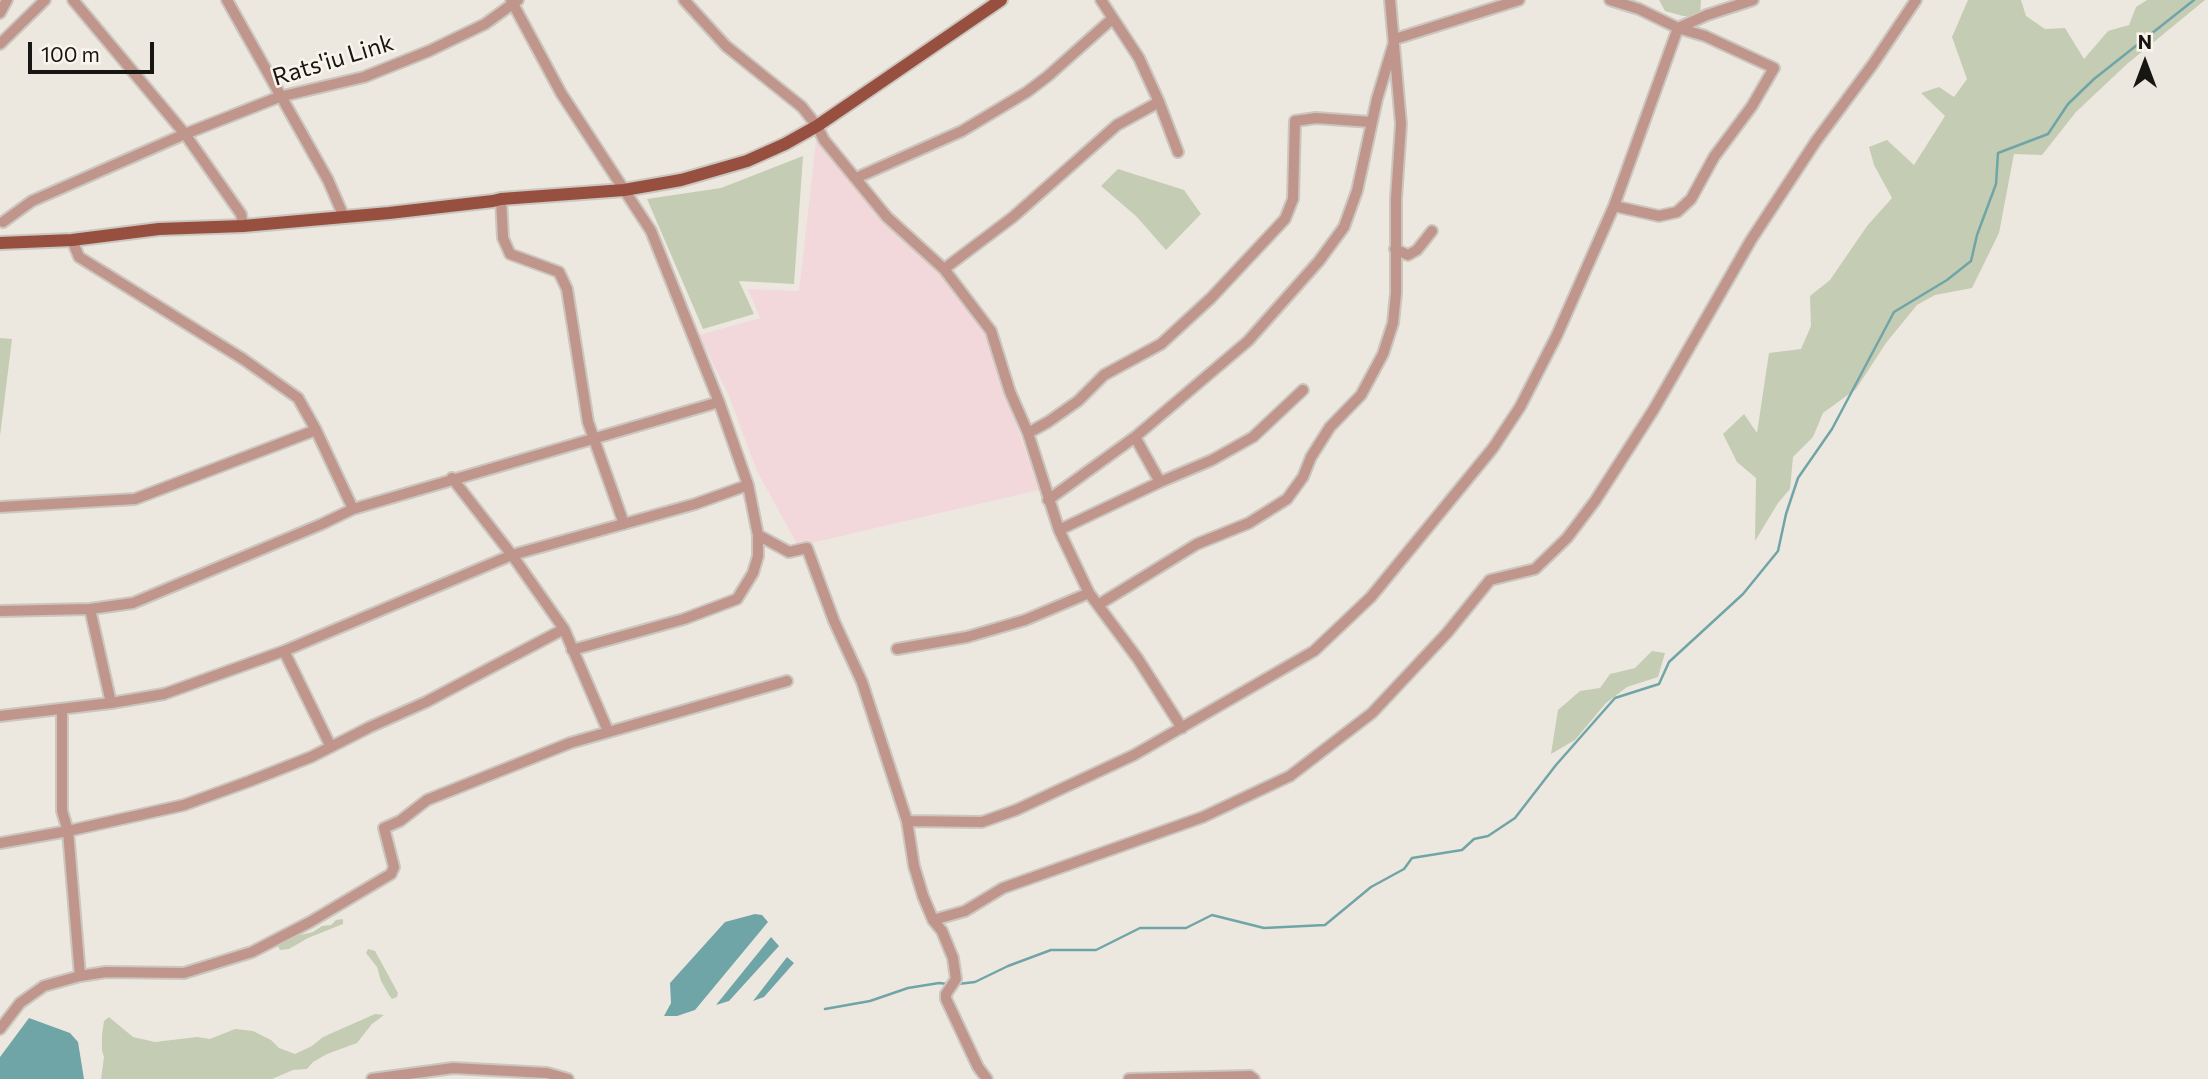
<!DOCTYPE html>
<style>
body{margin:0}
#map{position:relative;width:2208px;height:1079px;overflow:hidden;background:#ede8df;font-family:Commissioner,sans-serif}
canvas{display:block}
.north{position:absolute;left:2110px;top:28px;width:70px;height:70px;-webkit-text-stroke:5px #faf5ec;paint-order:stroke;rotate:0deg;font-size:19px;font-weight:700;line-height:28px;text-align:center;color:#181613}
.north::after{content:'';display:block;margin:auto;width:24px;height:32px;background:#181613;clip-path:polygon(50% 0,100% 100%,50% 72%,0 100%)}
.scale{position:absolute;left:28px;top:42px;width:126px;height:32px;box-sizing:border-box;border:4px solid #181613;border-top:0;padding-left:9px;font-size:21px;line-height:24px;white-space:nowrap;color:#181613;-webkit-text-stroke:5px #faf5ec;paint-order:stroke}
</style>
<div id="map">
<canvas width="2208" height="1079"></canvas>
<div class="north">N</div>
<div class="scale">100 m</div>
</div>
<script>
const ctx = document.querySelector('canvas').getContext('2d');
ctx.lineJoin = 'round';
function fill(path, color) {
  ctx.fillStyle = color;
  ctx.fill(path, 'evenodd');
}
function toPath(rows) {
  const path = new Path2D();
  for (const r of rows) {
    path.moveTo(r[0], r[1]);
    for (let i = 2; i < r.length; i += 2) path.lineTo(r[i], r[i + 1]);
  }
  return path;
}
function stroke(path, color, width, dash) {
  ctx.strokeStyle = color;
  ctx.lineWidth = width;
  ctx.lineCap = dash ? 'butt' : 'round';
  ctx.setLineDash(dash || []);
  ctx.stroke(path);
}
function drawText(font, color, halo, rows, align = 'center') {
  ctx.font = font + ' Commissioner,sans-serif';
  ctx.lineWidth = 5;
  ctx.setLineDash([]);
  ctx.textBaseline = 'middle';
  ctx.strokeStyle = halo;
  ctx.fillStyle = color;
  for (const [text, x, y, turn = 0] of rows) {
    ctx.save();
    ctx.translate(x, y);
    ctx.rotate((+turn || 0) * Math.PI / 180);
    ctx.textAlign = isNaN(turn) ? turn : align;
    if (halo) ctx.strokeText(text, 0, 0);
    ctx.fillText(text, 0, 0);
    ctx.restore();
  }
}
fill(toPath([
 [816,141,884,220,943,277,986,337,1039,490,798,546,757,471,728,394,699,335,760,318,748,289,799,291]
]), '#f2d7db');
fill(toPath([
 [1659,0,1701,0,1700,16,1683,16,1665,11],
 [1968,0,2021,0,2026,16,2045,29,2065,28,2084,59,2108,31,2129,25,2136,7,2147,0,2205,0,2127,64,2076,112,2042,155,2014,154,1999,233,1972,288,1935,295,1917,305,1886,343,1856,389,1823,413,1813,437,1793,457,1790,489,1778,503,1755,541,1756,478,1737,462,1723,434,1744,414,1757,433,1769,353,1801,349,1811,326,1810,296,1830,280,1867,226,1892,198,1874,165,1869,147,1887,140,1914,165,1945,116,1921,93,1939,87,1954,97,1967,79,1952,37],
 [803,156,794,284,739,281,754,314,703,329,647,199,721,188],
 [1118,169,1184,190,1201,214,1166,250,1136,216,1101,186],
 [0,338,12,339,0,436],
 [1652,651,1665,653,1658,677,1627,687,1606,703,1575,740,1551,754,1558,710,1580,691,1600,688,1610,674,1635,668],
 [343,919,343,924,308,938,289,949,280,950,278,946,296,936,313,932,322,926,331,925,336,920],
 [368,949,375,951,398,993,397,997,392,999,389,995,381,981,377,967,366,953],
 [375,1014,384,1015,372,1024,357,1043,327,1054,313,1062,307,1069,293,1070,272,1079,101,1079,104,1057,102,1050,102,1035,104,1021,109,1017,133,1037,155,1042,197,1037,210,1039,235,1029,253,1031,271,1040,279,1048,295,1054,312,1046,323,1037]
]), '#c4ccb3');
fill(toPath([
 [755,914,762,915,768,922,695,1010,677,1016,664,1016,671,1003,670,983,725,922],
 [771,937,779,946,729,1001,716,1005],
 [787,957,794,963,764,997,753,1001],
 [29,1018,70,1033,78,1042,84,1079,0,1079,0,1057]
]), '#70a5a8');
stroke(toPath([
 [958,984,975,982,1008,966,1051,950,1096,950,1140,928,1186,928,1212,915,1264,928,1325,925,1371,887,1404,869,1412,858,1462,850,1474,839,1488,836,1515,818,1556,765,1615,698,1659,684,1669,662,1743,594,1778,551,1786,514,1798,478,1832,429,1894,312,1947,280,1971,261,1977,235,1996,184,1998,153,2048,134,2068,104,2094,79,2194,0],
 [825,1009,870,1001,908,988,939,983,948,984]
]), '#70a5a8', 2.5);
const minor = toPath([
 [73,0,185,134,241,214,243,226],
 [227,0,328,180,344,217],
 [511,0,561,93,651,231,719,402,748,485,758,535,758,556,753,573,737,599,684,619,572,650],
 [684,0,726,46,802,107,817,126,824,140,887,217,944,269,991,331,1010,392,1028,433,1059,530,1089,593,1138,659,1182,728],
 [1101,0,1139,58,1159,102,1178,152],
 [1610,0,1639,9,1678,28,1707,15,1753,0],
 [0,13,7,0],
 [0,44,45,0],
 [856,178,962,131,1027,92,1048,76,1112,19],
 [501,199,503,238,510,254,559,272,567,289,588,422,624,524],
 [3,222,32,201,185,134,279,97,364,77,429,51,485,24,518,0],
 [72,240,79,257,243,359,298,398,316,430,353,509],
 [1395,249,1408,255,1417,250,1432,231],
 [944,269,1013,217,1117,125,1159,102],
 [1028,433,1048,422,1078,401,1104,375,1161,344,1211,298,1285,219,1293,199,1295,121,1316,118,1371,122],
 [1135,437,1160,482,1212,460,1253,437,1303,390],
 [452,478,512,555,564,629,608,731],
 [1048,500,1135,437,1248,341,1319,261,1344,227,1357,191,1377,99,1395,39,1519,0],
 [0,507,135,499,316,430],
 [1059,530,1160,482],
 [758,535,789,552,807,548,834,621,862,682,907,821,982,822,1016,810,1134,755,1314,651,1371,597,1493,448,1520,407,1557,335,1614,206,1678,28,1705,36,1774,68,1752,106,1714,157,1691,199,1677,212,1659,216,1614,206],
 [1098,605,1197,544,1249,523,1287,499,1303,477,1311,457,1330,427,1361,395,1383,354,1393,323,1396,293,1396,199,1401,124,1390,0],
 [90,609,111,703],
 [0,611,90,609,133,603,322,524,353,509,719,402],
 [897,649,967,637,1025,620,1089,593],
 [284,651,331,747],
 [62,710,62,811,68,831,80,976],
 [0,716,111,703,164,694,284,651,512,555,695,504,748,485],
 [907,821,914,866,923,896,933,920,942,931,953,958,956,979,946,994,946,999,978,1067,987,1079],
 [0,843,68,831,184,805,250,781,311,757,370,727,426,702,564,629],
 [933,920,965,911,1003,888,1203,817,1290,776,1372,713,1447,633,1490,580,1535,569,1567,538,1595,501,1654,409,1751,240,1816,141,1873,64,1916,0],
 [0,1029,20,1003,44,986,80,976,106,972,184,973,252,952,310,922,391,874,394,867,384,828,400,821,427,800,570,743,787,681],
 [372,1079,453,1068,547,1073,568,1079],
 [1129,1079,1250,1076,1254,1079]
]);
const major = toPath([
 [0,243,72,240,159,229,243,226,389,213,493,201,501,199,624,190,681,180,747,161,785,144,817,126,1001,0]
]);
stroke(minor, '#cbc6be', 14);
stroke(major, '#cbc6be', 16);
stroke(minor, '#c0968c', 10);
stroke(major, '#974f40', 12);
drawText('24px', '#181613', '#faf5ec', [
 ["Rats'iu Link",333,60,-17]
]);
</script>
